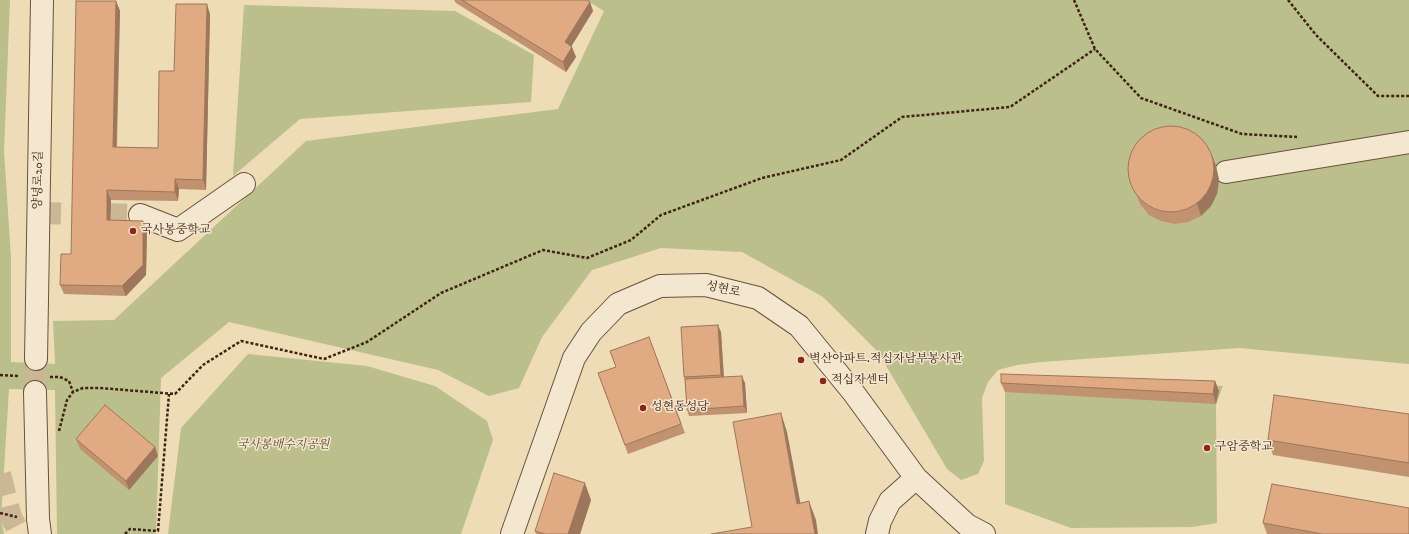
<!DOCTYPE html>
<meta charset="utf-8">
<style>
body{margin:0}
canvas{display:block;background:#eddcb5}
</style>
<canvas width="1409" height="534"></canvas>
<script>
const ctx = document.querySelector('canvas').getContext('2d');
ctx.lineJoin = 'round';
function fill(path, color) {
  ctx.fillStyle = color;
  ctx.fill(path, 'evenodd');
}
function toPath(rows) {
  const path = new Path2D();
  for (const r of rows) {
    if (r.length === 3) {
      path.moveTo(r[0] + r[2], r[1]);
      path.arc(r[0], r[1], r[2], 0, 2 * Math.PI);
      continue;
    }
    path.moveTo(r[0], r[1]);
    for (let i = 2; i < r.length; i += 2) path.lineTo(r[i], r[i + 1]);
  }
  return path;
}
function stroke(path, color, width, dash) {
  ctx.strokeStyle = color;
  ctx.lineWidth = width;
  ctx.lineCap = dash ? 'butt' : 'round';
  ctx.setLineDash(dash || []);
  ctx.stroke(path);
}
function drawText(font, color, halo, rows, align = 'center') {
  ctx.font = font + ' "IM FELL DW Pica","Noto Serif KR",serif';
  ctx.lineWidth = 3;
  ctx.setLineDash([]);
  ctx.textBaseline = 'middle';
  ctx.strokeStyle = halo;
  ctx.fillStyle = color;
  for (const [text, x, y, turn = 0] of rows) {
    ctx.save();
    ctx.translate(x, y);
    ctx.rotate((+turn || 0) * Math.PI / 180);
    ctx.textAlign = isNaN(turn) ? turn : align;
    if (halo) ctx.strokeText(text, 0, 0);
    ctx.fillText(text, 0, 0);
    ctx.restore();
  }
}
fill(toPath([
 [0,0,10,0,4,151,11,257,11,362,55,364,53,321,114,320,306,141,558,109,604,11,586,0,1409,0,1409,364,1239,348,1041,362,1017,365,998,370,988,382,982,398,984,461,978,474,961,480,947,469,878,352,823,297,742,252,661,248,592,270,542,337,519,388,489,396,438,370,229,322,161,378,156,534,57,534,55,390,9,389,1,519,4,534,0,534],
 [244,5,455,11,534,55,531,102,300,119,233,176],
 [248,354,367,366,435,386,487,421,493,440,461,534,168,534,181,428],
 [1005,378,1223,386,1216,404,1217,523,1192,527,1071,528,1005,504]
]), '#bbbf8b');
stroke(toPath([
 [39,213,140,215],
 [35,392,36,359]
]), '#cbb795', 22, [22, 11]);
stroke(toPath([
 [0,474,11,517,20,534]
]), '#cbb795', 22, [22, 11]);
const minor = toPath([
 [1226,172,1409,142],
 [140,215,178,230,244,184],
 [36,359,42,0],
 [35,392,38,519,40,534],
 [512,534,574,358,591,332,618,304,660,286,706,285,758,298,799,326,853,392,916,478,967,525,984,534],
 [877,534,880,521,890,501,916,478]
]);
stroke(minor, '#6c503d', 24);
stroke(toPath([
 [1074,0,1095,49,1141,98,1242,134,1297,137],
 [1288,0,1316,35,1378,96,1409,96],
 [0,375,19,376],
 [50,377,60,377,69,381,73,392],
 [59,431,67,400,73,392,83,388,100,388,175,394,203,365,241,341,324,359,367,342,441,293,543,250,587,258,631,240,661,215,762,178,841,160,902,117,1010,107,1095,49],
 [0,513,17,517],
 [125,534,130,529,158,531,169,394]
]), '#412215', 2.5, [3, 2]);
stroke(minor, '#f3e8cf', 22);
fill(toPath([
 [454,0,587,0,590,2,593,11,571,46,576,57,566,72,456,3],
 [116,1,120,11,117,147,158,148,174,71,210,14,206,190,179,189,178,201,111,200,110,220,143,221,147,230,146,275,126,296,64,294,60,285,71,254],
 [1212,155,1216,166,1219,180,1217,194,1211,206,1201,216,1188,222,1175,224,1161,221,1149,215,1140,204,1130,179],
 [721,332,724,377,745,383,747,413,689,416,687,410,685,381,684,377],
 [649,337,685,433,628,454,598,373,616,367],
 [1215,381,1219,391,1216,404,1005,392,1001,383],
 [1409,414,1409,477,1273,455,1268,440],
 [76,439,155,447,158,456,129,490,80,449],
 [591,500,580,534,536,534,535,531],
 [1263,523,1409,534,1267,534]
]), '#c19270');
fill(toPath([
 [116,1,120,11,116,157,113,147],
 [590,2,593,11,568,52,565,42],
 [207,4,210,14,206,190,203,180],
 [572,47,576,57,566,72,563,62],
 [1212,155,1216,166,1219,180,1217,194,1211,206,1201,216,1197,204],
 [175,179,179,189,178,201,175,192],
 [107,190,111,200,110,229,107,220],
 [143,221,147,230,146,275,126,296,122,286],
 [718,325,721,332,724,381,721,375],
 [742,376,745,383,747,413,744,406],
 [1215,381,1219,391,1216,404,1213,394],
 [781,413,787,432,804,522,797,504],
 [155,447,158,456,129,490,126,481],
 [585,483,591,500,580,534,568,534],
 [809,501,816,520,818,534,815,534]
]), '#9d775b');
const building = toPath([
 [462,0,587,0,590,2,565,42,572,47,563,62,462,0],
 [76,1,116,1,113,147,158,148,159,71,174,71,176,4,207,4,203,180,175,179,175,192,107,190,107,220,143,221,143,265,122,286,60,285,61,254,71,254,76,1],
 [1171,169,43],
 [718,325,721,375,684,377,681,327,718,325],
 [649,337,681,424,625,445,598,373,616,367,610,351,649,337],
 [1001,374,1215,381,1213,394,1001,383,1001,374],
 [742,376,744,406,687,410,685,379,742,376],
 [1274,395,1409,414,1409,463,1268,440,1274,395],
 [105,405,155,447,126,481,76,439,105,405],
 [781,413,797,504,809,501,815,534,711,534,752,527,733,422,781,413],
 [554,473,585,483,568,534,545,534,535,531,554,473],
 [1272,484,1409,508,1409,534,1322,534,1263,523,1272,484]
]);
fill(building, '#e0aa82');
stroke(building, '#9d775b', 1);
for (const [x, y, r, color] of [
 [133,231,4,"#8f2418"],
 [801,360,4,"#8f2418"],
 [823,381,4,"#8f2418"],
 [643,408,4,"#8f2418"],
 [1207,448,4,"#8f2418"]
]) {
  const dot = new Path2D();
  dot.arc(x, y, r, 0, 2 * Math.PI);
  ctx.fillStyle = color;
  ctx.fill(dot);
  stroke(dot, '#f3e8cf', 1.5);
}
drawText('12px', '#412215', '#f3e8cf', [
 ["양녕로20길",39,180,-89],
 ["성현로",723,290,12]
]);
drawText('12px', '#412215', '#f3e8cf', [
 ["국사봉중학교",141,231],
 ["벽산아파트.적십자남부봉사관",809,360],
 ["적십자센터",831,381],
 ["성현동성당",651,408],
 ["구암중학교",1215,448]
], 'left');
drawText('italic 12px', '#604932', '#f3e8cf', [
 ["국사봉배수지공원",283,446]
]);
</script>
